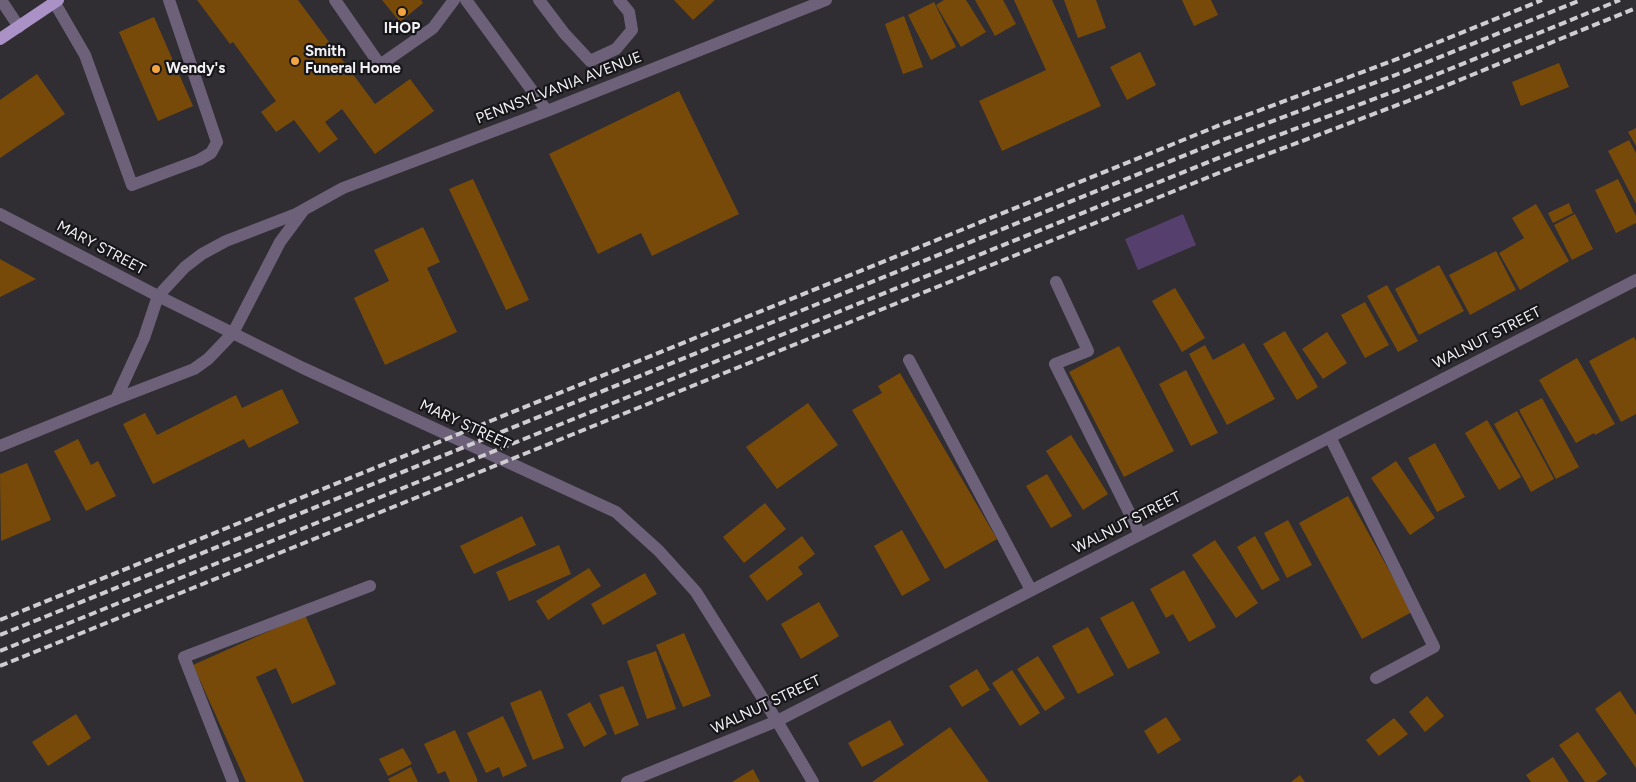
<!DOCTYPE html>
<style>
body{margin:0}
canvas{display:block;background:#302d33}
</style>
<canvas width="1636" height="782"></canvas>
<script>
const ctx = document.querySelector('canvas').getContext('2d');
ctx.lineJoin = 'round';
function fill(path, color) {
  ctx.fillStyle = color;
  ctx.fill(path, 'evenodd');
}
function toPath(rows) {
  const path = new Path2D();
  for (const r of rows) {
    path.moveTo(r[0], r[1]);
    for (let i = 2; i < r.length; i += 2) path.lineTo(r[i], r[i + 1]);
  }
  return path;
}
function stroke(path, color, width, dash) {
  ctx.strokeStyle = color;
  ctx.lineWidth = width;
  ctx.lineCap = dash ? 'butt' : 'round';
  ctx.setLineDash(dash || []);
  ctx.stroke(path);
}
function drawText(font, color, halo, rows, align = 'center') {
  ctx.font = font + ' Figtree,sans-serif';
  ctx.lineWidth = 4.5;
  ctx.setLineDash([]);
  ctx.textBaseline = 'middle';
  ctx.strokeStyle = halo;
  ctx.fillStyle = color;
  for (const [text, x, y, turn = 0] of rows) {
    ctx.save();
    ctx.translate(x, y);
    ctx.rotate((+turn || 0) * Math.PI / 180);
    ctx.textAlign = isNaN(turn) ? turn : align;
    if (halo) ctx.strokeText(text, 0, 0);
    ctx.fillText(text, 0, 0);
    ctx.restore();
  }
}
fill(toPath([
 [1183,214,1196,245,1138,270,1125,239]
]), '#553f6c');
fill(toPath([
 [197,0,298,0,375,104,410,79,434,111,375,154,342,109,325,122,338,139,319,153,294,120,276,132,261,112,276,101,233,42,230,44],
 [382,0,421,0,423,3,400,22],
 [674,0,715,0,693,20],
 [944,0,966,0,986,32,961,47,936,5],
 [975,0,1003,0,1016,24,995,36],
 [1014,0,1052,0,1101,106,1002,151,979,101,1046,70],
 [1064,0,1096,0,1106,28,1078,38],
 [1182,0,1211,0,1218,15,1194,26],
 [934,2,956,47,931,60,908,15],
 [904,16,923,67,903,74,885,24],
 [154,17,193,106,158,121,119,32],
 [1140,52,1156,85,1127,100,1110,67],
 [1559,63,1569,87,1521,106,1512,82],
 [37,74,65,114,0,158,0,100],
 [679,91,739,214,652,256,641,233,598,254,549,154],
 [1636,128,1636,146,1628,132],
 [1629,140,1636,153,1636,204,1608,151],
 [473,179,529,300,506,310,449,189],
 [1618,179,1636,216,1636,223,1616,233,1595,190],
 [1569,203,1573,213,1553,223,1548,213],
 [1536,204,1569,261,1520,290,1499,253,1524,238,1512,218],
 [1575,214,1593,249,1572,260,1554,225],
 [423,227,440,262,427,268,457,332,385,365,354,298,389,281,374,250],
 [1496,251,1516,290,1470,315,1449,275],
 [0,259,36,279,0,297],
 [1439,265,1464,311,1419,335,1395,289],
 [1387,285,1418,341,1398,352,1367,296],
 [1175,288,1205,338,1182,352,1152,301],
 [1365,302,1389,345,1365,358,1341,315],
 [1285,331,1318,387,1297,400,1263,344],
 [1327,332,1347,363,1323,379,1302,349],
 [1634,337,1636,341,1636,414,1621,422,1589,361],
 [1244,343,1275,399,1227,425,1189,354,1205,345,1213,360],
 [1119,346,1174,451,1124,477,1069,372],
 [1577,358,1615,424,1595,435,1594,433,1576,443,1539,380],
 [1186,370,1218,433,1191,446,1159,384],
 [900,373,997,539,945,569,852,410,882,393,878,386],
 [282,389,299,423,249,448,244,439,153,484,123,424,145,413,157,435,236,395,242,408],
 [1542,398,1579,467,1556,479,1519,410],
 [808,403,838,445,777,489,746,447],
 [1517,411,1554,479,1531,492,1494,424],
 [1487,420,1521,477,1499,490,1465,433],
 [1071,435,1108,494,1083,510,1046,451],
 [78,439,91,465,98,461,116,496,86,511,54,451],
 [1435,443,1465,497,1437,512,1408,458],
 [1396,461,1435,518,1410,535,1371,478],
 [27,463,51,520,1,541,0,474],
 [1047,474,1072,516,1051,528,1026,486],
 [1348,496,1412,612,1362,639,1299,523],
 [765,503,786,529,744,563,723,537],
 [522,516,536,545,474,574,460,546],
 [1288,520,1312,565,1287,578,1264,533],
 [902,530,930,580,902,596,874,546],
 [802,536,815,554,798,567,803,574,767,601,749,576],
 [1255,536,1280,580,1262,590,1237,547],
 [1215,540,1258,603,1236,618,1192,555],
 [559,545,571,574,509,601,496,572],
 [589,568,601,586,548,620,536,601],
 [1184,570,1216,627,1189,642,1173,614,1166,618,1150,589],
 [645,573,657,594,603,625,591,604],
 [1133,601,1160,653,1128,669,1100,618],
 [819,602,839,636,801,659,781,624],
 [305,615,336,684,292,704,276,668,256,677,304,782,246,782,193,665],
 [1088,627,1114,675,1078,694,1052,646],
 [684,633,711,696,683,707,656,645],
 [656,651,676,709,647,719,627,661],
 [1038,656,1065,698,1045,711,1017,669],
 [977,669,990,690,962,707,949,686],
 [1012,670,1040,713,1020,726,992,683],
 [623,686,639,725,615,735,599,695],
 [541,690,564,748,533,760,510,703],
 [1620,691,1636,715,1636,768,1595,709],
 [1427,696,1444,716,1425,732,1409,712],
 [590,702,607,734,584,747,567,714],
 [76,714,91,738,48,766,32,742],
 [503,716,527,766,503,777,499,767,486,773,467,733],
 [1166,717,1181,740,1158,754,1144,731],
 [1394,718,1408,734,1379,756,1366,740],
 [890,720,904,745,862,767,848,743],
 [950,727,989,782,872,782],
 [455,730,478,781,476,782,450,782,445,771,438,774,424,744],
 [1578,732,1607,774,1596,782,1585,782,1559,745],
 [403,748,412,764,388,776,379,759],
 [1553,757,1569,782,1531,782,1526,775],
 [411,767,418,782,390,782,388,779],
 [753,769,760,782,732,782],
 [1300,775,1305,782,1291,782]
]), '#774a09');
stroke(toPath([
 [1,0,19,27],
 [53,0,85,55,132,185,199,160,211,153,217,142,169,0],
 [335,0,380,65,433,28,454,0],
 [466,0,547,111],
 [539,0,564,33,590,61,616,49,632,30,629,12,619,0],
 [0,214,158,296,303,368,616,512,659,551,696,592,777,721,813,782],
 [1056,282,1088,351,1055,364,1140,534],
 [909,360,1031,590],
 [116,399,144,338,158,296,185,267,202,254,226,241,296,214,343,188,547,111,826,0],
 [1330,437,1434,647,1376,678],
 [0,446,116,399,194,369,208,359,233,333,280,242,303,211],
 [233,782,184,657,370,586],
 [627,782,777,721,1636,280]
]), '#6d617a', 12);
stroke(toPath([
 [0,39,58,0]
]), '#aa91c6', 12);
stroke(toPath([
 [0,620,1220,125,1392,61,1542,0],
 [0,635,1225,139,1398,74,1581,0],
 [0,651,1231,153,1403,88,1620,0],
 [0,666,1236,166,1408,101,1636,8]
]), '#cfcdd1', 4, [8, 4]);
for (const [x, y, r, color] of [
 [402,12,5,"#f3a442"],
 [295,61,5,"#f3a442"],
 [156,69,5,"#f3a442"]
]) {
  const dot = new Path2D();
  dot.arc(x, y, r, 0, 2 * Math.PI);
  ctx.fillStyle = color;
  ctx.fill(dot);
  stroke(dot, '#171619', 2);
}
drawText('bold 15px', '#f2f0f4', '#171619', [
 ["IHOP",402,29,"center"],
 ["Smith",305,52],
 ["Funeral Home",305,69],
 ["Wendy's",166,69]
], 'left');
drawText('15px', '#f2f0f4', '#171619', [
 ["PENNSYLVANIA AVENUE",559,88,-21],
 ["MARY STREET",101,248,28],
 ["WALNUT STREET",1487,338,-27],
 ["MARY STREET",465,425,25],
 ["WALNUT STREET",1127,523,-27],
 ["WALNUT STREET",766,705,-25]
]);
</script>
